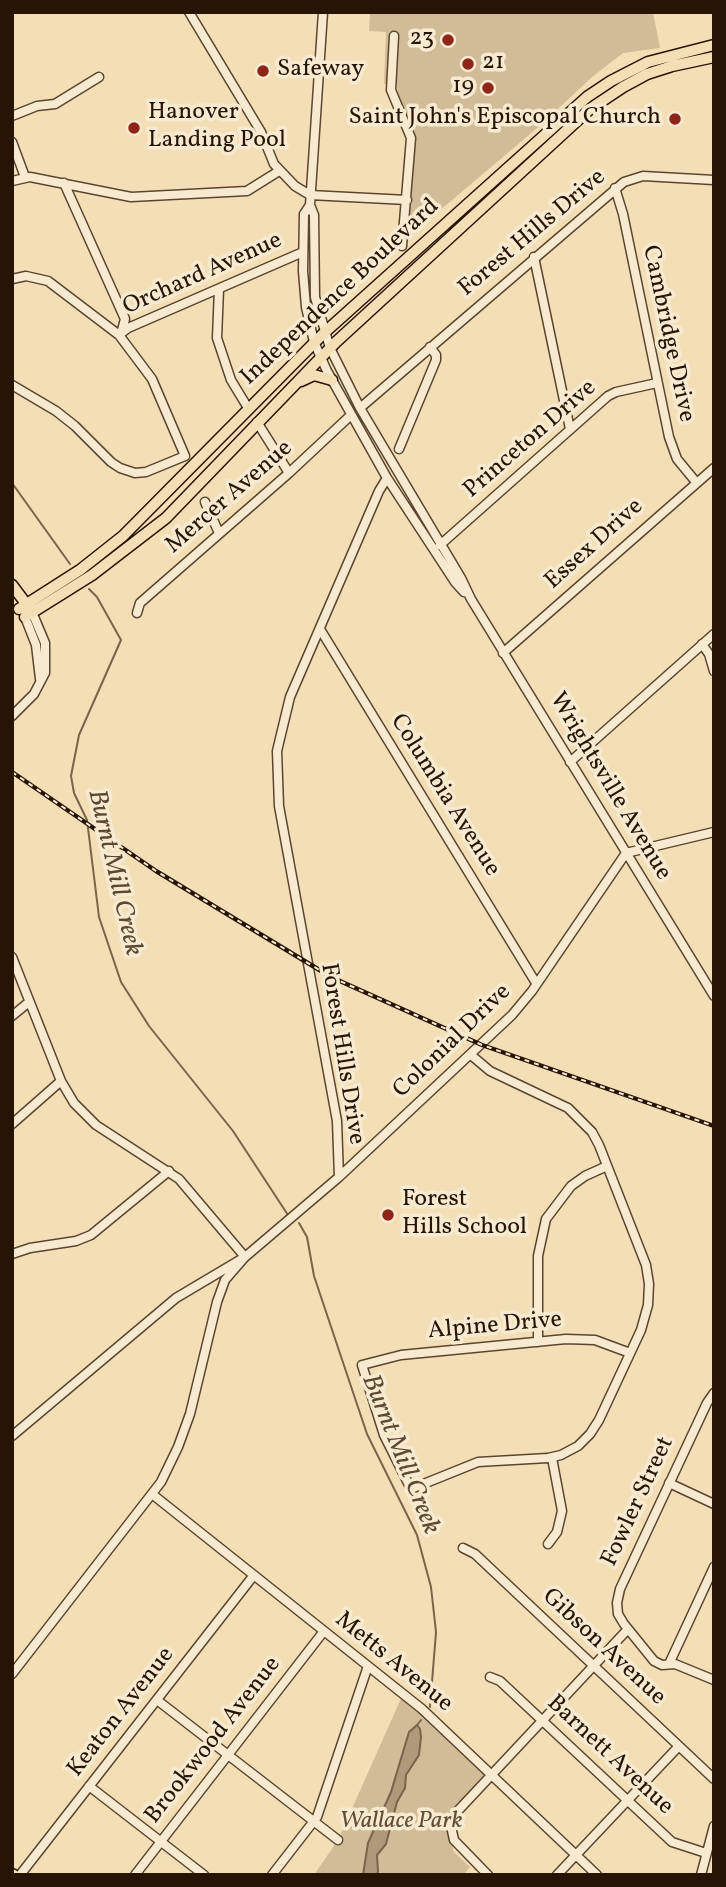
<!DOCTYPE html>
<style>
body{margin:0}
#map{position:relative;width:726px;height:1887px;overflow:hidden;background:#f4deb6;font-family:Vollkorn,serif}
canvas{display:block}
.frame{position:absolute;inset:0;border:14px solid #271404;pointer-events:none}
</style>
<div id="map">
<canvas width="726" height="1887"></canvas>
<div class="frame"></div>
</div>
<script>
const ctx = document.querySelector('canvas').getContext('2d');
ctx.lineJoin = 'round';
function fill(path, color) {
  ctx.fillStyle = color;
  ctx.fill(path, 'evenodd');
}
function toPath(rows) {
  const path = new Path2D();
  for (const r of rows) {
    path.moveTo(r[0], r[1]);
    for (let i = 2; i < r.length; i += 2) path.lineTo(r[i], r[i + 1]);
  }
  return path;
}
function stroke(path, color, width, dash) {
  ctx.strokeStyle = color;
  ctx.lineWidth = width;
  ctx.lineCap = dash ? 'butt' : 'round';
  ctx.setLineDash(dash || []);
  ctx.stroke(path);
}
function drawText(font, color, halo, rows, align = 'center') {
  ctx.font = font + ' Vollkorn,serif';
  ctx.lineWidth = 7;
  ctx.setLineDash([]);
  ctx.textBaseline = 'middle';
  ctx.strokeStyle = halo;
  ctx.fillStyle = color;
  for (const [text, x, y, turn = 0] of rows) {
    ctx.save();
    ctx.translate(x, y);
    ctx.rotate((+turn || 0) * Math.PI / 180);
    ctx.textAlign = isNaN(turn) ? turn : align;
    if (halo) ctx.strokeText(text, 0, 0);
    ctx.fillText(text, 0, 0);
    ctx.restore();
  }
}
fill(toPath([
 [370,12,653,12,660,48,623,53,592,77,543,123,405,240,416,141,398,97,397,83,384,84,386,32,369,31],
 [403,1694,491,1774,457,1809,451,1826,453,1851,470,1867,463,1875,314,1875,338,1840]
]), '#d1bc98');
const water = toPath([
 [417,1725,420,1729,421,1737,419,1755,406,1775,405,1788,397,1802,386,1844,377,1855,378,1872,376,1875,363,1875,368,1843,391,1792,409,1732,417,1725]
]);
fill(water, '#ae9979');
stroke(water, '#78644a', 2);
stroke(toPath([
 [12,483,70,564],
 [89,589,97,597,121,640,79,735,71,776,74,793,87,820,99,917,121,982,149,1026,233,1131,288,1215],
 [299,1223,307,1237,314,1276,367,1434,417,1535,431,1587,436,1632,430,1707],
 [417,1725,421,1720]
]), '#78644a', 2);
const minor = toPath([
 [189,12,261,132,274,164,295,186,310,195,407,200],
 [323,12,310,205,314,215,315,297,330,348,360,408,461,578,471,599,714,996],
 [394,36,391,90,411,138,402,246],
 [12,116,37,106,55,104,99,77],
 [12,142,25,177],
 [12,181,30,177,131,197,247,191,279,171],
 [64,183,125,319,122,330],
 [615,188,623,214,669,437,677,459,696,482],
 [310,205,304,214,303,271,306,307,314,342,327,371,387,478,455,582,464,592],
 [534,257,570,429],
 [12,279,26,276,48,281,119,335,152,379,185,456,146,472,135,473,120,468,111,462,75,426,56,411,12,385],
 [219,289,217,338,231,380,248,408],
 [119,335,128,328,303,252],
 [360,408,624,182,643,176,714,180],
 [257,422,289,473],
 [399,449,436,360,436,355,430,347],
 [205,502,219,533],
 [440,545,608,396,616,392,657,383],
 [137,613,140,603,289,473,351,415],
 [25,617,36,645,40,679],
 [320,629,536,983],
 [702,644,709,654,714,671],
 [503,653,714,468],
 [12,716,34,694,45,673,45,643,32,612],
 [570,762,714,634],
 [12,957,61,1081,74,1103,96,1125,179,1179,245,1257,176,1298,12,1436],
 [12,1016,29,1002],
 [471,1055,490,1071,568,1108,592,1132,599,1145,646,1265,649,1284,648,1305,641,1330,599,1420,590,1434,578,1446,561,1455,548,1458,478,1462,411,1489,384,1435,362,1365,401,1355,566,1339,595,1340,630,1353],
 [12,1124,61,1081],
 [339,1177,512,1015,532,991,626,853,714,832],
 [12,1254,30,1248,76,1241,91,1235,169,1171],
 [538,1342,538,1256,546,1219,571,1186,585,1176,607,1166],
 [714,1393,707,1403,620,1589,617,1603,618,1614,624,1624,654,1661,662,1665,675,1664,714,1680],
 [669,1483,714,1504],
 [152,1494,422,1709,597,1875],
 [548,1544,557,1532,562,1511,552,1458],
 [463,1548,475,1554,714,1779],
 [669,1664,714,1567],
 [12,1674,161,1482,178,1447,190,1414,217,1302,225,1280,245,1257,339,1177,337,1121,279,806,277,751,290,697,379,491,387,478],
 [490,1677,500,1681,672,1842,706,1853],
 [157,1700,338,1840],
 [89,1786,204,1875],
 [20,1875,254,1575],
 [135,1875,324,1631],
 [272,1875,317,1817,368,1666],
 [488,1875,454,1840,451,1826,454,1815,628,1629],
 [557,1875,679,1746],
 [701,1875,714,1826]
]);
const major = toPath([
 [301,381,314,375,332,380],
 [12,585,30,609],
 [19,609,80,570,123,536,324,333,587,97,611,81,648,62,714,45],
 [25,617,92,575,166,518,336,342,590,109,623,87,647,74,672,66,714,57],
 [12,1874,14,1875]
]);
stroke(minor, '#5a4630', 11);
stroke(major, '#271404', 13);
stroke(minor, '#f8ead0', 8);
stroke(major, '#f4deb6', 10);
const rail = toPath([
 [12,772,156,871,331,977,482,1045,714,1126]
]);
stroke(rail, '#271404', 4.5);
stroke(rail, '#f8ead0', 2, [5]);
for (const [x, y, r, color] of [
 [448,40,7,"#8f2418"],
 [468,64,7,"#8f2418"],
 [263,71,7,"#8f2418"],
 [488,88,7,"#8f2418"],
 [675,119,7,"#8f2418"],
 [134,128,7,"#8f2418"],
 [388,1215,7,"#8f2418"]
]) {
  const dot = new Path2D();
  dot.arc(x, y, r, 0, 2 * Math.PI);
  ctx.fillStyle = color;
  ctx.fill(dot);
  stroke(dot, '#f8ead0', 2.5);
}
drawText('24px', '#271404', '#f8ead0', [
 ["23",434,40,"right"],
 ["21",482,64],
 ["Safeway",277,71],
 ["19",474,88,"right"],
 ["Hanover",148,114],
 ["Landing Pool",148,142],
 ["Saint John's Episcopal Church",661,119,"right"],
 ["Forest",402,1201],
 ["Hills School",402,1229]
], 'left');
drawText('24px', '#271404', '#f8ead0', [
 ["Forest Hills Drive",533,234,-40],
 ["Orchard Avenue",203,275,-24],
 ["Independence Boulevard",341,293,-43],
 ["Cambridge Drive",667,334,78],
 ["Princeton Drive",531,440,-41],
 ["Mercer Avenue",230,498,-41],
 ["Essex Drive",595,545,-42],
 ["Wrightsville Avenue",609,787,59],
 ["Columbia Avenue",444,796,58],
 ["Colonial Drive",453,1042,-44],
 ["Forest Hills Drive",341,1054,81],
 ["Alpine Drive",495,1327,-5],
 ["Fowler Street",639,1502,-65],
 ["Gibson Avenue",603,1648,43],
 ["Metts Avenue",393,1663,39],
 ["Keaton Avenue",122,1713,-52],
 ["Brookwood Avenue",214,1741,-52],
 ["Barnett Avenue",609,1756,43]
]);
drawText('italic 24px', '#624f38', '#f8ead0', [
 ["Wallace Park",401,1823]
]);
drawText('italic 26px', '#5d4933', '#f8ead0', [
 ["Burnt Mill Creek",113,873,77],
 ["Burnt Mill Creek",399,1455,68]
]);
</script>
